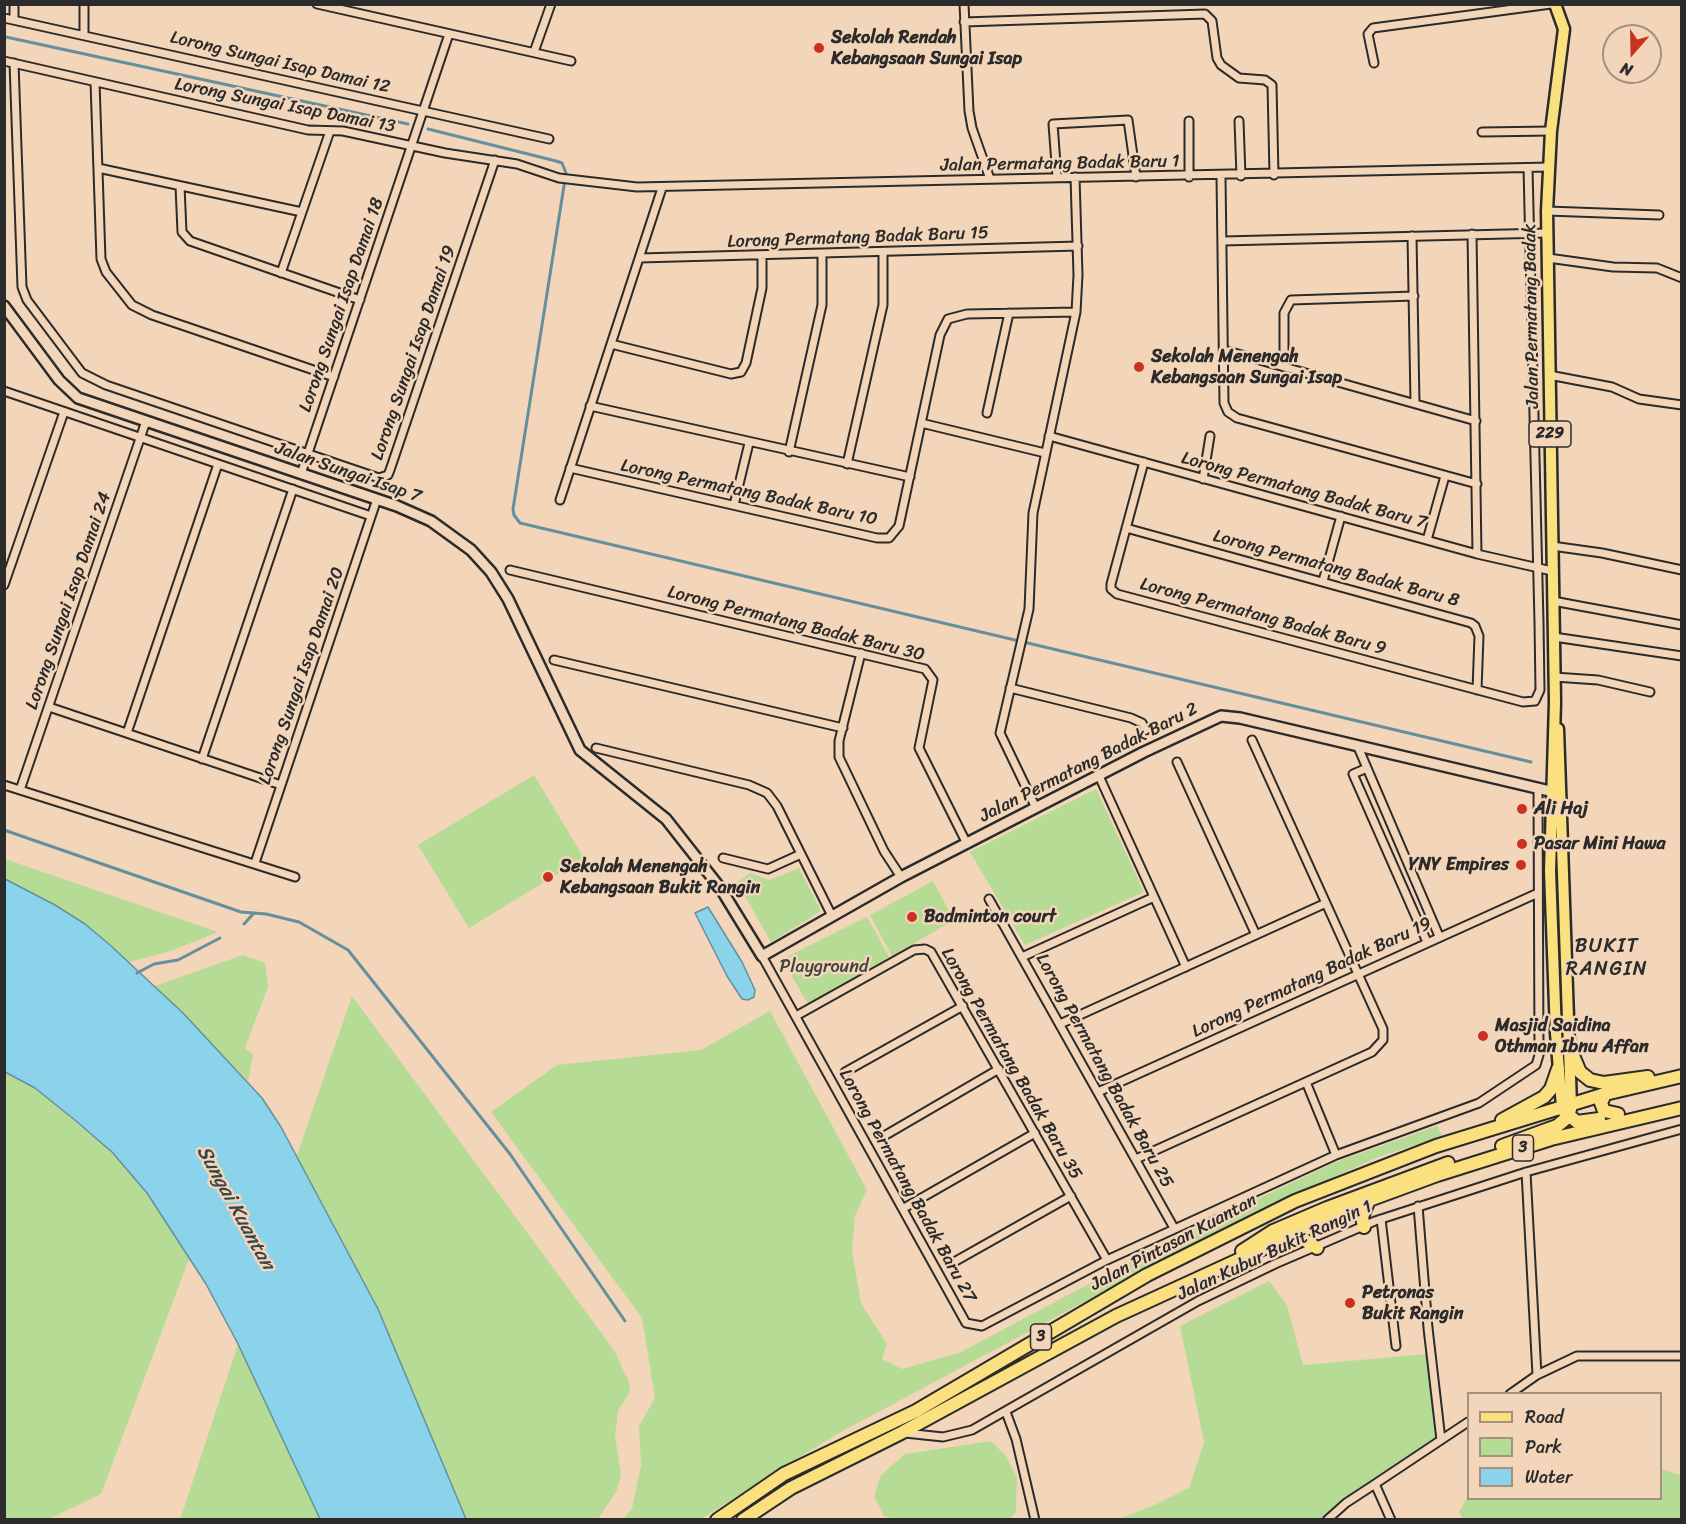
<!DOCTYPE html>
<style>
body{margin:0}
#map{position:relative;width:1686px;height:1524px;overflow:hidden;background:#f3d6b9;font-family:Sriracha,sans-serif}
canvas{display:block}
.frame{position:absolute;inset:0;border:6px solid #2b2b2b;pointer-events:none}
.legend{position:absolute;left:1467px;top:1392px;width:195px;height:108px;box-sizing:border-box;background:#f3d6b9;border:2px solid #a39280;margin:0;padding:8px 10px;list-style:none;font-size:18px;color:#2b2b2b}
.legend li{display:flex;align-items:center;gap:12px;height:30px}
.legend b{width:30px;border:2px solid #a39280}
.north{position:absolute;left:1602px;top:24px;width:60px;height:60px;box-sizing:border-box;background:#f3d6b9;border:2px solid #a39280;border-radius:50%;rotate:200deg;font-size:16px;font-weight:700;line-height:24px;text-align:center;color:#2b2b2b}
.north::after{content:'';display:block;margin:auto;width:21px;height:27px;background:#c8321e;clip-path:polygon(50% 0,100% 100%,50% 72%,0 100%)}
</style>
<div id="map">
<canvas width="1686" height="1524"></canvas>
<div class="frame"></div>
<ul class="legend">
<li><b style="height:8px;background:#fbe080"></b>Road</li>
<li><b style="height:16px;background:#b6db95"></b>Park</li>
<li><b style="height:16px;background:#8ad3eb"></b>Water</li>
</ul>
<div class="north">N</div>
</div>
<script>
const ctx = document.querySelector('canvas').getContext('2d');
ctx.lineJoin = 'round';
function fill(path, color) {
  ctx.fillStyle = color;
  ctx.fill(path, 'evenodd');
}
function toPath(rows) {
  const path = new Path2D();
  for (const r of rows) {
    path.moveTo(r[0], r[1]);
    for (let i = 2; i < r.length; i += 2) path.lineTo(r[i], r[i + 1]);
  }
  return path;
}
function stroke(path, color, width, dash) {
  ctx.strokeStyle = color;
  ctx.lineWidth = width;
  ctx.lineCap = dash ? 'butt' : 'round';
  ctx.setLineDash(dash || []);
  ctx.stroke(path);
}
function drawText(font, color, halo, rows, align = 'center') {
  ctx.font = font + ' Sriracha,sans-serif';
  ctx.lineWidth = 5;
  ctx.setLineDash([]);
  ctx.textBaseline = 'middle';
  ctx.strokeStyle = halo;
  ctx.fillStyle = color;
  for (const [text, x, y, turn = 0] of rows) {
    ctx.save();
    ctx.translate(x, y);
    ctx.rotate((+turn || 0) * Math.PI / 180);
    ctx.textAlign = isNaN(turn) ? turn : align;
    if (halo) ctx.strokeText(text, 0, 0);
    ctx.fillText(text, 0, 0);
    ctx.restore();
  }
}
fill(toPath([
 [534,775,584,858,469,928,418,845],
 [1096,789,1144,892,1025,945,970,852],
 [5,859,218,932,171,951,129,962,85,924,25,889,5,879],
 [799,868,821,911,771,942,737,882,750,873,769,880],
 [933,881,954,920,892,956,870,915],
 [867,917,889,957,809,1006,782,959],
 [243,955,265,963,268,987,245,1048,253,1054,248,1081,155,986],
 [352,996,614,1350,629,1382,630,1392,618,1411,615,1436,621,1475,617,1490,598,1519,466,1519,378,1309,296,1158],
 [770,1011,867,1190,855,1216,852,1250,861,1303,887,1344,882,1359,902,1369,961,1352,1171,1240,1336,1162,1437,1126,1442,1136,1378,1157,1215,1232,837,1434,701,1519,622,1520,632,1509,641,1465,639,1426,655,1398,642,1318,491,1112,557,1065,701,1050],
 [4,1072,35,1088,112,1152,147,1193,189,1259,101,1494,49,1519,5,1519],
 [1269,1281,1287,1305,1303,1365,1428,1354,1435,1439,1358,1494,1329,1519,1116,1520,1157,1504,1189,1488,1204,1442,1180,1326],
 [238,1344,260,1386,320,1519,180,1520],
 [991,1441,1006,1456,1017,1478,1016,1512,1010,1519,897,1520,884,1516,874,1496,881,1475,905,1454],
 [1661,1469,1681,1475,1681,1519,1463,1520,1459,1512,1468,1497,1660,1498]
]), '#b6db95');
const water = toPath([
 [5,879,55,905,85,924,110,945,183,1013,262,1098,281,1127,378,1309,466,1519,320,1519,238,1344,206,1284,147,1193,112,1152,76,1121,35,1088,5,1072,5,879],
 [708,907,742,962,755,990,754,997,748,1000,742,999,727,976,695,913,708,907]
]);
fill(water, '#8ad3eb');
stroke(water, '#64909e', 1.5);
stroke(toPath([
 [6,37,408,124],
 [428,129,556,161,562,163,566,173,513,509,514,515,520,523,1531,762],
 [4,830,241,912,266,914,299,922,348,950,510,1154,625,1321],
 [244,924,254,913],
 [137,973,154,964,178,960,220,938]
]), '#64909e', 3);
const street = toPath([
 [14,4,14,20],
 [84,4,84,34],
 [317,4,571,61],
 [964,4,969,111,972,128,990,179],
 [4,18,549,139],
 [964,22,1205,14,1212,21,1217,58,1221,65,1239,78,1265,80,1272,85,1274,175],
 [534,52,551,4],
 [4,61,308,130,343,131,445,153,517,164,559,178,637,187,1549,167],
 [14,63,22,287,27,300,82,373,106,385,379,478,388,475,390,470,495,160],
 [1374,63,1368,34,1373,28,1551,4],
 [95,82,101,259,106,272,132,305,152,315,334,377],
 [1239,121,1241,176],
 [1482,132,1551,131],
 [98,168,302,212],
 [1221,176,1224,403,1228,412,1237,418,1477,484],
 [1057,177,1053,124,1128,120,1136,177],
 [1189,177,1189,121],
 [180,186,182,232,190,241,360,300],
 [1547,211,1659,215],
 [1472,234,1477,554],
 [1412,236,1415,403],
 [1223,241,1547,233],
 [640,258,1078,246],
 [1548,258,1613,267,1657,268,1682,278],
 [281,273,330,131],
 [611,344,731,374,741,372,746,363,762,288,762,257],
 [1224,350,1476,421],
 [1284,367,1284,313,1291,300,1414,296],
 [1549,375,1612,387,1639,399,1682,405],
 [4,391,371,516],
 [590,406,910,477],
 [987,413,1009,313],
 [921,423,1045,453],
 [1049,436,1477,554,1552,571],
 [789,452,822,305,822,254],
 [1144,462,1111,584,1111,589,1117,594,1523,702,1535,701,1540,690,1539,622,1528,168],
 [847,464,883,305,883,252],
 [570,468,877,538,889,538,899,526,940,335,948,319,967,314,1076,312],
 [301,474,449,34],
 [1203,479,1210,436],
 [560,500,662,188],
 [734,505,749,443],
 [1126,528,1471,623,1475,626,1479,636,1477,690],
 [1427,540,1445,476],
 [1552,546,1602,553,1682,570],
 [510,570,925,669,933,680,919,748,967,844],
 [1323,581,1341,516],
 [4,585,64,412],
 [1553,601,1682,625],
 [1554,637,1682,656],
 [861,653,839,741,839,757,884,851,901,877],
 [554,660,843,728],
 [1554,677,1598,680,1650,692],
 [1010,688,1131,718,1142,723,1146,730],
 [49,707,281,785],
 [127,733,218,464],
 [1358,747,1439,936],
 [596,748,749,785,767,793,777,806,832,916],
 [202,759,293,489],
 [1177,762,1256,935],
 [1367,768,1353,774,1427,942],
 [1099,776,1186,967],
 [4,785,295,877],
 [20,790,146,421],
 [1036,808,1000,733,1029,609,1033,513,1076,312,1078,275,1075,177],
 [723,858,768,869,801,854],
 [255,863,377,499],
 [989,899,1174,1228],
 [762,956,966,1323,982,1326,1107,1260,1336,1155,1479,1103,1536,1065,1539,1055,1538,788],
 [1022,957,1154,897],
 [796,1016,914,950,925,949,931,952,1107,1260],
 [1060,1024,1326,903],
 [845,1072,963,1006],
 [1306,1082,1336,1155],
 [1098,1092,1538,893],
 [884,1136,999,1069],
 [1136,1159,1372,1052,1383,1040,1383,1029,1252,740],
 [1526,1172,1537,1375],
 [1418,1206,1428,1328,1441,1440],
 [904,1208,1035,1133],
 [1381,1219,1396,1346],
 [954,1262,1071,1196],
 [1510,1394,1537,1375,1577,1356,1682,1356],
 [1006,1412,1016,1439,1035,1520],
 [905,1433,943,1437,972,1430,1198,1301,1275,1264,1375,1221,1526,1172,1682,1129],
 [1327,1520,1346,1503,1375,1484],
 [1391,1520,1375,1484,1468,1422]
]);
const secondary = toPath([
 [4,306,59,380,78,398,397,506,431,521,471,550,491,572,508,599,580,750,666,819,721,889,762,956,901,877,1144,752,1221,716,1240,718,1558,793]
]);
const primary = toPath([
 [1555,4,1564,29,1551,131,1547,211,1555,702,1550,871,1556,1033,1562,1107],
 [1558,729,1571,1105]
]);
const highway = toPath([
 [1569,1046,1580,1072,1590,1080,1604,1083,1648,1077],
 [1605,1094,1601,1103,1604,1111,1618,1114],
 [1564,1111,1577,1122,1599,1119],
 [1502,1120,1544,1097,1551,1089,1558,1069],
 [1502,1146,1557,1126,1568,1117,1571,1105],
 [1364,1227,1362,1217,1369,1200],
 [1294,1233,1317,1248],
 [1242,1251,1273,1231,1327,1208,1448,1163],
 [717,1520,784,1474,916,1411,1147,1275,1295,1201,1436,1146,1605,1094,1682,1076],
 [743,1520,791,1488,901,1433,1116,1316,1369,1200,1437,1175,1551,1139,1682,1108]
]);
stroke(street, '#2b2b2b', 11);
stroke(secondary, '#2b2b2b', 14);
stroke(primary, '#2b2b2b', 15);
stroke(highway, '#2b2b2b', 16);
stroke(street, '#f3d6b9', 7);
stroke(secondary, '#f3d6b9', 9);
stroke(primary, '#fbe080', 10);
stroke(highway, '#fbe080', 12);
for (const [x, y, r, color] of [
 [819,48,6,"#c8321e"],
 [1139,367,6,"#c8321e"],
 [1522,809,6,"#c8321e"],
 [1522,844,6,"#c8321e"],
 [1521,865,6,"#c8321e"],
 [548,877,6,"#c8321e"],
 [912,917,6,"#c8321e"],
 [1483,1036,6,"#c8321e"],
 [1350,1303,6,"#c8321e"]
]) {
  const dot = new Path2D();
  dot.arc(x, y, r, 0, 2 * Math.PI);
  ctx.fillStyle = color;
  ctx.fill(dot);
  stroke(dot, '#f3d6b9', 2);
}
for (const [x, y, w] of [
 [1550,434,42],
 [1523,1148,21],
 [1041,1337,21]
]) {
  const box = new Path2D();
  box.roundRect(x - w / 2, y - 13, w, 26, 4.5);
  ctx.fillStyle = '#f3d6b9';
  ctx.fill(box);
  stroke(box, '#2b2b2b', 1.5);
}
drawText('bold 16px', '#2b2b2b', null, [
 ["229",1550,434],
 ["3",1523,1148],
 ["3",1041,1337]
]);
drawText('bold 18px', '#2b2b2b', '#f3d6b9', [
 ["Sekolah Rendah",831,38],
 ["Kebangsaan Sungai Isap",831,59],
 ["Sekolah Menengah",1151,357],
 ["Kebangsaan Sungai Isap",1151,378],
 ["Ali Haj",1534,809],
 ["Pasar Mini Hawa",1534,844],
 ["YNY Empires",1509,865,"right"],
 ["Sekolah Menengah",560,867],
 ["Kebangsaan Bukit Rangin",560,888],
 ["Badminton court",924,917],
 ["Masjid Saidina",1495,1026],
 ["Othman Ibnu Affan",1495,1047],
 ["Petronas",1362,1293],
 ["Bukit Rangin",1362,1314]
], 'left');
drawText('18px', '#2b2b2b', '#f3d6b9', [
 ["Lorong Sungai Isap Damai 12",280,63,13],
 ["Lorong Sungai Isap Damai 13",285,106,11],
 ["Jalan Permatang Badak Baru 1",1060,164,-1],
 ["Lorong Permatang Badak Baru 15",858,238,-2],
 ["Lorong Sungai Isap Damai 18",342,305,-71],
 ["Jalan Permatang Badak",1532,316,-91],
 ["Lorong Sungai Isap Damai 19",414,353,-71],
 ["Jalan Sungai Isap 7",348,473,19],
 ["Lorong Permatang Badak Baru 7",1304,491,15],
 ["Lorong Permatang Badak Baru 10",749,493,12],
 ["Lorong Permatang Badak Baru 8",1336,569,15],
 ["Lorong Sungai Isap Damai 24",69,601,-71],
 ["Lorong Permatang Badak Baru 9",1263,617,15],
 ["Lorong Permatang Badak Baru 30",796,624,14],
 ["Lorong Sungai Isap Damai 20",302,676,-71],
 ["Jalan Permatang Badak Baru 2",1089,763,-27],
 ["Lorong Permatang Badak Baru 19",1312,978,-25],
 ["Lorong Permatang Badak Baru 35",1011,1064,60],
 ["Lorong Permatang Badak Baru 25",1104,1071,61],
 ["Lorong Permatang Badak Baru 27",907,1186,61],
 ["Jalan Pintasan Kuantan",1174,1243,-28],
 ["Jalan Kubur Bukit Rangin 1",1275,1251,-25]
]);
drawText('18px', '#40453b', '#f3d6b9', [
 ["Playground",824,967]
]);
ctx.letterSpacing = '1.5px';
drawText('20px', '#2b2b2b', '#f3d6b9', [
 ["BUKIT",1607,947],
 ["RANGIN",1607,970]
]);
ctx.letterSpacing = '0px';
drawText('italic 20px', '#394448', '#f3d6b9', [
 ["Sungai Kuantan",235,1208,61]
]);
</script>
